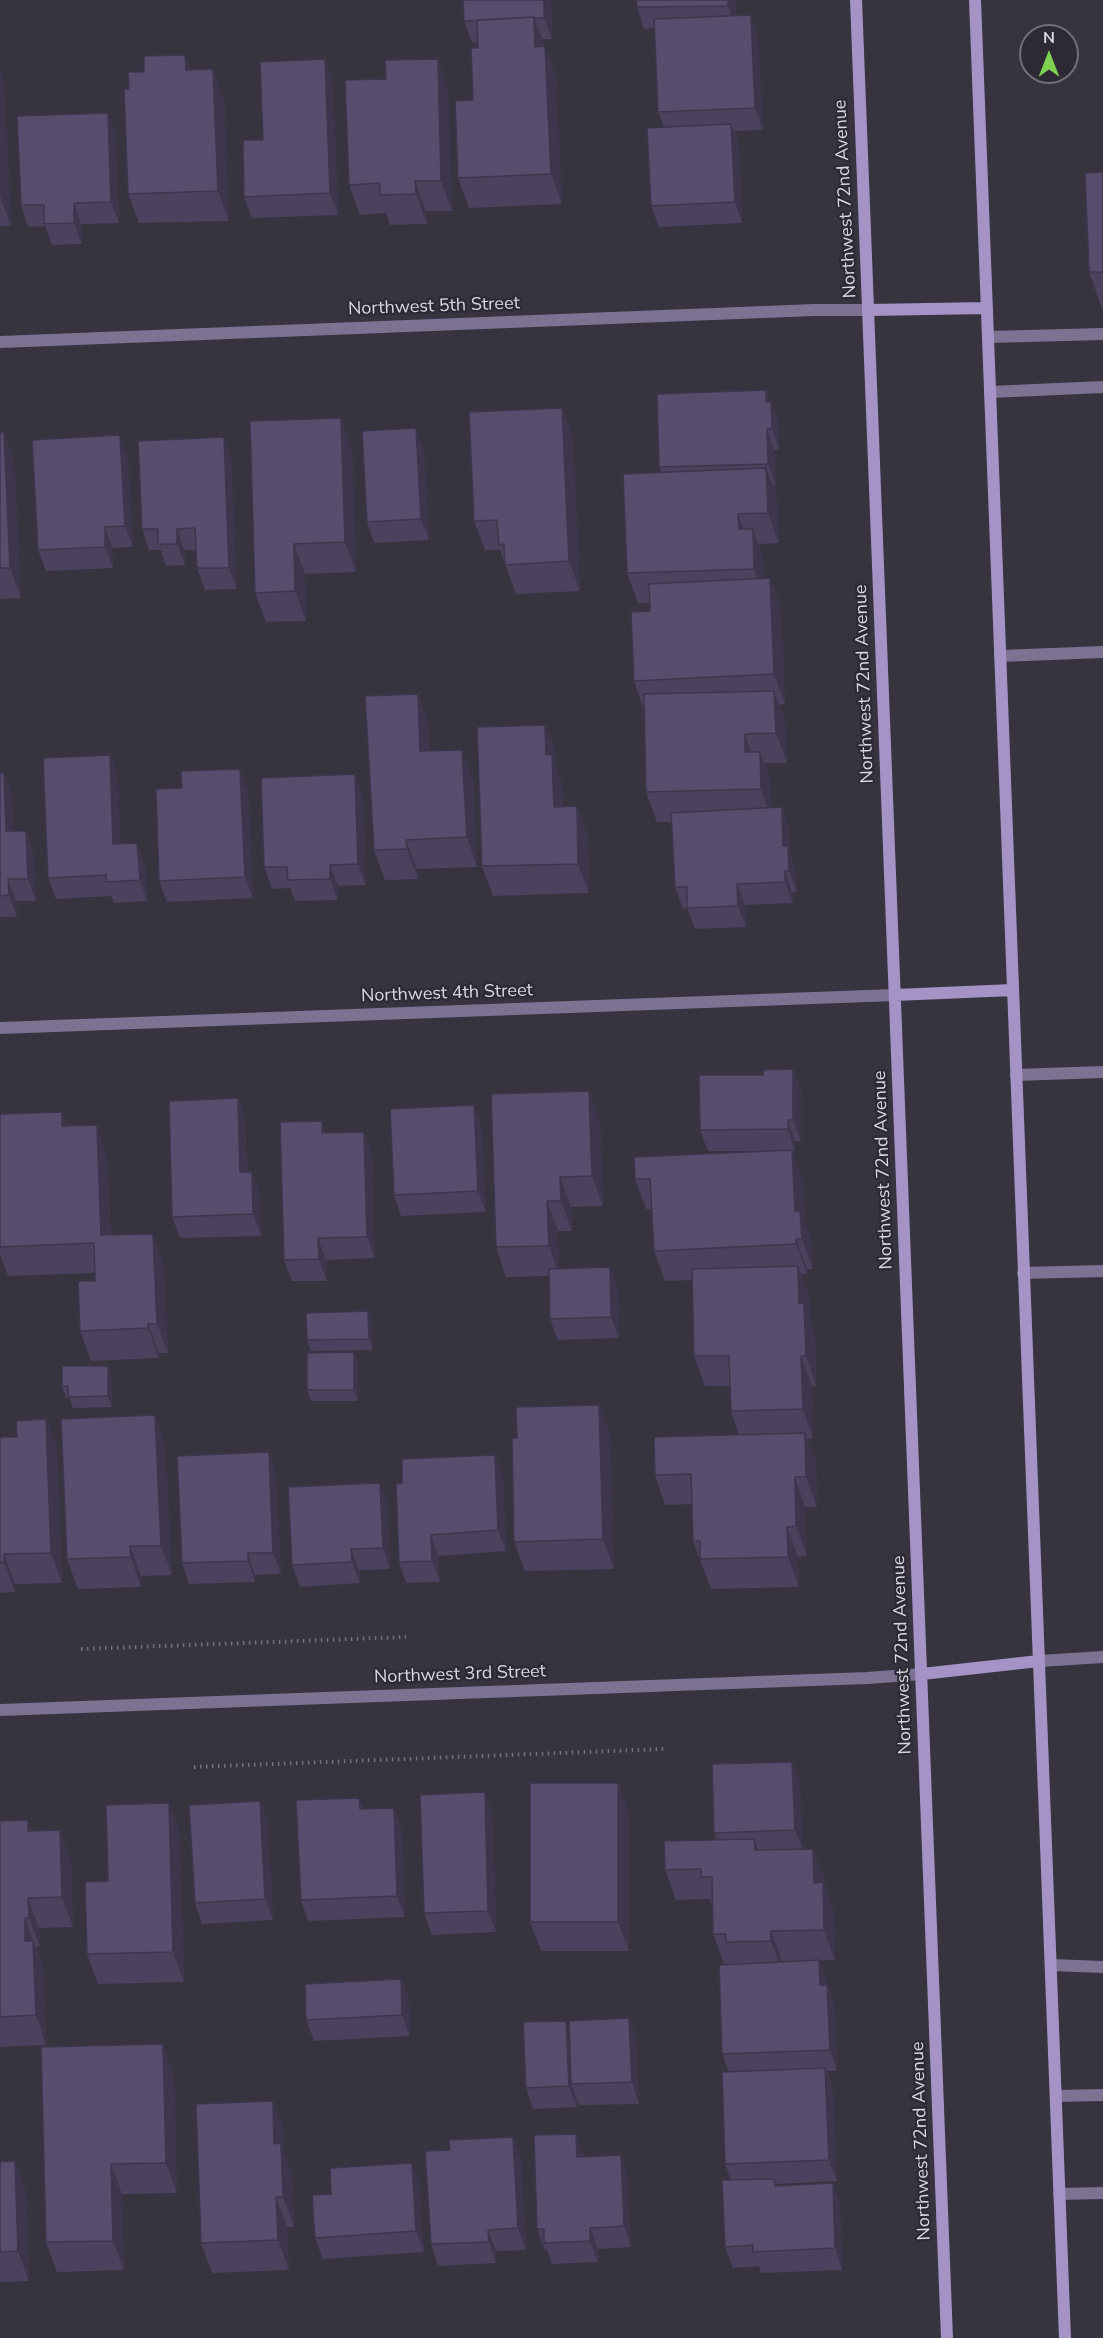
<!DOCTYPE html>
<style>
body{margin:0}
#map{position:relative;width:1103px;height:2338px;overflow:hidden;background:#37333f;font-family:"Nunito Sans",sans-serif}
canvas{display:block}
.north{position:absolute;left:1019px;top:24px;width:60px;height:60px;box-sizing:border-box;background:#2d2935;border:2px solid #726f79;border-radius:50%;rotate:0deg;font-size:16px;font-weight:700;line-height:24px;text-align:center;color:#dad8df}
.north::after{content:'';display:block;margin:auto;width:21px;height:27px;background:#80d051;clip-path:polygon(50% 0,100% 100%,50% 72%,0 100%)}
</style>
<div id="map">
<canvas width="1103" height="2338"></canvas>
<div class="north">N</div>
</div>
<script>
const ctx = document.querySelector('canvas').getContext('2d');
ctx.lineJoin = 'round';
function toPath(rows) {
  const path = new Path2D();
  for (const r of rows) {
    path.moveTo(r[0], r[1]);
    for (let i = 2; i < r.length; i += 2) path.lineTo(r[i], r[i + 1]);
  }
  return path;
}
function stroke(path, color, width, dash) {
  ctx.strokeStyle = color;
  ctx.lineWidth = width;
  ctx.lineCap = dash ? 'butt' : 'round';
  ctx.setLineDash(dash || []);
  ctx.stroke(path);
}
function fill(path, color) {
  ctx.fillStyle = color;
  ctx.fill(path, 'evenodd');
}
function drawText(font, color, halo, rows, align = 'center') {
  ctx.font = font + ' "Nunito Sans",sans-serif';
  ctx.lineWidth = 4.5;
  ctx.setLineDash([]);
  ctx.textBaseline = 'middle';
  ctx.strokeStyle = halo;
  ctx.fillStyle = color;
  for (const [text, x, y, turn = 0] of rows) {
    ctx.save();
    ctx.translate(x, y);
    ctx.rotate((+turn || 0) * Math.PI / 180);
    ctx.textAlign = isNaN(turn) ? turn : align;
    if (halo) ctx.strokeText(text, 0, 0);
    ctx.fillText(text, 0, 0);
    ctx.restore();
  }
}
stroke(toPath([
 [81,1649,406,1637],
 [194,1767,664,1749]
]), '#75727c', 4, [1.5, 4.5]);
stroke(toPath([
 [988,337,1103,334],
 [990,392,1103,387],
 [1000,656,1103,652],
 [1016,1075,1103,1072],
 [1023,1273,1103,1271],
 [1039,1661,1103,1657],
 [1052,1965,1103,1967],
 [1056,2096,1103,2095],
 [1059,2194,1103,2193]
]), '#7d7292', 12);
stroke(toPath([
 [0,342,815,310,869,310],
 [0,1028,895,995],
 [0,1710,867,1678,922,1674]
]), '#7d7292', 12);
stroke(toPath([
 [856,0,947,2338],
 [975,0,1065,2338],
 [869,310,987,308],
 [895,995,1013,990],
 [922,1674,1039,1661]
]), '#a593c6', 12);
fill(toPath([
 [551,0,552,39,542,39,556,76,562,204,469,208,458,178,473,100,478,48,478,42,472,42,464,21],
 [735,0,736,15,758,36,763,130,734,131,739,145,742,223,659,227,651,206,664,127,658,112,655,28,644,29,637,7],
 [185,55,191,70,224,99,229,221,139,223,128,194,129,89],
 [438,59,448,89,452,211,426,211,427,224,390,225,386,213,360,215,349,185,386,79],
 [0,69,4,81,11,226,0,226],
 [333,81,338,215,252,218,244,197,263,140],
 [108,113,116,134,119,223,81,224,82,244,52,245,45,226,28,227,21,205],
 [1103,172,1103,309,1102,309,1089,272],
 [770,402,779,423,779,450,774,450,776,485,773,486,777,497,779,543,758,544,763,558,764,578,770,578,781,608,785,704,779,705,785,721,787,763,764,763,771,782,771,808,790,828,790,854,795,867,797,892,792,893,793,903,745,905,746,927,695,929,687,908,683,909,675,887,672,822,657,822,646,792,644,710,634,681,650,611,650,603,638,603,627,573,661,472,659,467],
 [562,408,573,438,580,591,516,594,500,550,485,550,474,521],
 [4,432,14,462,21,598,0,599,0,433],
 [352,448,356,572,305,574,306,621,266,622,255,593],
 [424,449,429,540,374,543,367,522],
 [128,457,133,547,112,548,113,568,46,571,38,550],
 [231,458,237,589,205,590,197,568,196,550,184,550,185,565,166,566,161,550,149,550,142,529],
 [429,723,430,751,462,750,473,780,477,867,417,869,418,879,385,880,374,850],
 [545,725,556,755,556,766,562,784,563,806,577,806,588,836,589,893,493,896,482,866],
 [110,755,118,776,120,844,145,865,147,901,114,903,111,896,56,899,48,878],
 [0,773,4,773,12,794,13,831,26,831,33,852,36,901,16,901,17,917,0,917],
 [182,788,248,790,253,898,167,902,159,881],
 [363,796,366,885,338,886,338,900,295,901,290,888,272,889,264,867],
 [793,1069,801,1091,801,1141,795,1141,795,1151,792,1151,803,1180,805,1222,811,1240,813,1269,807,1269,807,1274,801,1274,809,1296,810,1318,815,1333,816,1386,812,1386,813,1438,807,1439,816,1462,817,1507,805,1507,807,1556,798,1557,799,1587,711,1589,693,1541,692,1504,665,1505,655,1475,739,1435,731,1411,730,1386,705,1386,694,1356,692,1280,665,1281,654,1251,652,1209,646,1209,635,1179,764,1151,708,1151,700,1130,763,1075],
 [589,1091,600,1121,603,1206,571,1207,572,1231,558,1231,559,1269,610,1267,618,1288,619,1338,558,1340,550,1319,549,1276,506,1277,496,1247],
 [238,1098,245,1119,247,1172,252,1172,260,1193,261,1236,180,1238,172,1217],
 [62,1112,67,1126,107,1155,111,1235,164,1264,168,1353,159,1353,159,1358,91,1361,80,1331,95,1281,95,1273,8,1276,0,1255,0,1114],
 [482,1127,486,1212,401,1216,394,1195],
 [364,1132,372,1153,375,1258,326,1260,327,1281,292,1281,284,1260,326,1133],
 [372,1322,373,1350,311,1351,307,1340],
 [354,1352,358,1363,358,1401,311,1401,307,1390],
 [112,1377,112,1407,73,1408,69,1398,66,1398,62,1386],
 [155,1415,165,1445,172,1575,141,1576,141,1587,78,1589,67,1559],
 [46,1419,57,1449,62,1583,15,1584,15,1592,0,1593,0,1437,17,1437],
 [610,1434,614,1569,525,1571,514,1542],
 [495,1455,503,1476,506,1551,438,1556,440,1582,406,1583,399,1562,402,1483],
 [276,1474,281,1574,255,1575,255,1582,189,1584,182,1563],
 [387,1504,390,1569,359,1570,360,1583,300,1587,292,1565],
 [792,1762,800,1783,802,1850,813,1849,824,1879,825,1887,834,1912,835,1960,819,1960,835,2007,837,2071,827,2071,833,2089,837,2181,776,2184,776,2186,833,2183,840,2205,842,2270,761,2273,759,2266,733,2268,725,2247,731,2180,725,2164,729,2072,722,2054,735,1964,724,1964,713,1934,713,1907,709,1899,676,1900,665,1870,717,1840,714,1833],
 [618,1783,629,1813,629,1951,541,1951,530,1922],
 [359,1798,364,1809,394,1808,402,1830,405,1917,308,1921,301,1900],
 [260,1801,268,1822,273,1920,202,1924,195,1903],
 [493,1814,496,1932,432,1935,424,1913],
 [28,1820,32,1831,71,1860,73,1927,39,1928,40,1947,36,1947,44,1971,46,2045,0,2047,0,1821],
 [180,1833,184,1982,98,1984,87,1954,108,1881],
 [401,1979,409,2000,410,2036,314,2041,306,2020],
 [629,2018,637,2040,639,2104,579,2105,576,2098,577,2107,533,2109,526,2088,569,2030],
 [174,2074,177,2193,122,2194,124,2270,57,2272,46,2242],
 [273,2101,284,2131,284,2153,292,2173,294,2227,287,2227,289,2270,212,2273,201,2243],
 [576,2134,584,2157,621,2155,628,2177,631,2247,598,2249,598,2262,552,2264,547,2250,545,2250,537,2229],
 [521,2158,526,2250,496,2251,496,2263,438,2266,431,2244],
 [15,2161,26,2191,29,2281,0,2282,0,2162],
 [419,2184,424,2252,323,2259,315,2238,331,2194]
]), '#4c425d');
fill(toPath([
 [544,0,551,0,552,39,544,18],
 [728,0,735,0,736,27,728,6],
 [751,15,758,36,763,130,755,108],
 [534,17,545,47,535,47],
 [545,46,556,76,562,204,551,174],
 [185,55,196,85,186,70],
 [325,59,333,81,338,215,330,193],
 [438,59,448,89,452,211,441,181],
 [0,69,4,81,11,226,0,196],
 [213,69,224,99,229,221,218,191],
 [108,113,116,134,119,223,111,202],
 [731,124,739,145,742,223,735,202],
 [415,181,426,211,427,224,416,194],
 [74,203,81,224,82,244,74,223],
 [766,390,779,423,779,450,772,429,766,402],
 [562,408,573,438,580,591,569,561],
 [341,418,352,448,356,572,345,542],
 [416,428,424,449,429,540,421,519],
 [767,429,774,450,776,485,768,464],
 [4,432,14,462,21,598,10,568],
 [120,435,128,457,133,547,125,526],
 [224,437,231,458,237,589,229,568],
 [766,468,777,497,779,543,768,513],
 [738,514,749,544,739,529],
 [105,527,112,548,113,568,105,547],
 [177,529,184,550,185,565,177,544],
 [753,529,763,558,765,598,754,569],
 [294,544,305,574,306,621,295,591],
 [770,578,781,608,785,704,774,674],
 [774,691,785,721,787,763,776,733],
 [418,694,429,723,431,781,420,751],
 [545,725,556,755,556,766,562,784,565,836,554,807,546,755],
 [745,734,755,764,745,752],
 [462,750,473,780,477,867,467,837],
 [760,752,771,782,771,819,761,789],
 [110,755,118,776,121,865,113,844],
 [240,769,248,790,253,898,245,877],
 [4,773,12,794,14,853,6,831],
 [355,774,363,796,366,885,358,864],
 [577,806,588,836,589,893,578,864],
 [782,807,790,828,790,854,795,867,797,892,789,871,783,846],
 [26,831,33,852,36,901,28,879],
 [406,840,417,869,418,879,407,849],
 [137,843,145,865,147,901,140,880],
 [330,865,338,886,338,900,330,879],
 [785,871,792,893,793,903,785,882],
 [8,879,16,901,17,917,9,895],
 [737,884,745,905,746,927,738,906],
 [793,1069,801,1091,801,1141,793,1120],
 [589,1091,600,1121,603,1206,592,1176],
 [238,1098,245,1119,247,1193,240,1172],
 [474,1105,482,1127,486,1212,478,1191],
 [62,1112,73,1142,62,1126],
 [788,1120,795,1141,795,1151,788,1129],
 [322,1121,329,1143,322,1133],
 [97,1125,107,1155,112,1265,101,1235],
 [364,1132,372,1153,375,1258,367,1237],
 [792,1150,803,1180,805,1222,811,1240,813,1269,802,1239,795,1211],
 [252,1172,260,1193,261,1236,253,1214],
 [560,1177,571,1207,572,1231,561,1201],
 [547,1201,558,1231,559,1276,549,1246],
 [153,1234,164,1264,168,1353,157,1324],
 [318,1238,326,1260,327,1281,319,1259],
 [796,1239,807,1269,807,1274,796,1244],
 [798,1266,809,1296,810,1318,815,1333,816,1386,806,1356,799,1303],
 [610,1267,618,1288,619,1338,611,1317],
 [368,1311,372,1322,373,1350,369,1339],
 [148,1324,159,1353,159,1358,148,1328],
 [354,1352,358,1363,358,1401,354,1390],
 [801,1356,812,1386,813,1438,803,1409],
 [108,1366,112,1377,112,1407,108,1396],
 [599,1405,610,1434,614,1569,603,1539],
 [155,1415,165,1445,172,1575,161,1546],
 [46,1419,57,1449,62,1583,51,1553],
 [805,1433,816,1462,817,1507,806,1477],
 [269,1452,276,1474,281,1574,273,1553],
 [495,1455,503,1476,506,1551,498,1530],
 [795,1477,805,1507,807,1556,796,1526],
 [380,1483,387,1504,390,1569,383,1548],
 [787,1527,798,1557,799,1587,788,1557],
 [431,1535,438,1556,440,1582,432,1561],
 [130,1546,141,1576,141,1587,131,1557],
 [351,1549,359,1570,360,1583,352,1562],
 [248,1553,255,1575,255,1582,248,1561],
 [4,1554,15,1584,15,1592,4,1562],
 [792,1762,800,1783,803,1851,795,1830],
 [618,1783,629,1813,629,1951,618,1922],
 [485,1792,493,1814,496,1932,488,1911],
 [359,1798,367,1819,360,1809],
 [260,1801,268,1822,273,1920,265,1899],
 [169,1803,180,1833,184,1982,173,1952],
 [394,1808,402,1830,405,1917,397,1896],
 [28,1820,38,1850,28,1831],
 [60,1830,71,1860,73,1927,62,1897],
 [754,1839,765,1869,755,1850],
 [813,1849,824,1879,825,1887,834,1912,835,1960,824,1930,814,1883],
 [28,1898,39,1928,40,1947,29,1918],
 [25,1918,44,1971,46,2045,36,2015,25,1941],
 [771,1931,782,1961,782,1971,771,1941],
 [819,1960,827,1981,827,1987,827,1985,835,2007,837,2071,830,2050,820,1985],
 [401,1979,409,2000,410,2036,402,2015],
 [629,2018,637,2040,639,2104,632,2082],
 [566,2021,574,2042,571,2084,576,2098,577,2107,569,2086],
 [163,2044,174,2074,177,2193,166,2163],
 [825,2068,833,2089,837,2181,829,2160],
 [273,2101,284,2131,284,2153,292,2173,294,2227,283,2197,274,2144],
 [576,2134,584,2155,585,2178,577,2157],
 [513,2137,521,2158,526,2250,518,2228],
 [621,2155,628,2177,631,2247,624,2226],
 [15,2161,26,2191,29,2281,18,2251],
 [412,2163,419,2184,424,2252,416,2231],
 [111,2164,122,2194,124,2270,113,2241],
 [833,2183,840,2205,842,2270,835,2248],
 [276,2197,287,2227,289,2270,278,2240],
 [590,2228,598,2249,598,2262,590,2241],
 [488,2230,496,2251,496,2263,489,2242]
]), '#3e364c');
const building = toPath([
 [463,0,544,0,544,18,534,18,534,17,464,21,463,0],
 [636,0,728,0,728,6,637,7,636,0],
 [751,15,755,108,658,112,654,19,751,15],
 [534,17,535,47,545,46,551,174,458,178,455,101,473,100,471,48,478,48,477,20,534,17],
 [185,55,186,70,213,69,218,191,128,194,124,89,129,89,128,72,144,72,144,56,185,55],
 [325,59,330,193,244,197,243,140,263,140,260,62,325,59],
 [438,59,441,181,415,181,416,194,380,195,380,183,349,185,345,80,386,79,385,60,438,59],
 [108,113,111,202,74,203,74,223,44,224,44,205,21,205,17,116,108,113],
 [731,124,735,202,651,206,647,128,731,124],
 [1103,172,1103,272,1089,272,1085,173,1103,172],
 [766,390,766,402,771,402,772,429,767,429,768,464,659,467,657,394,766,390],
 [562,408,569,561,505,565,504,544,499,545,497,520,474,521,469,412,562,408],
 [341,418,345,542,294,544,295,591,255,593,250,421,341,418],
 [416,428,421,519,367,522,362,431,416,428],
 [4,432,10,568,0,568,0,433,4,432],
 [120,435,125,526,105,527,105,547,38,550,32,440,120,435],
 [224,437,229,568,197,568,195,528,177,529,177,544,158,544,158,529,142,529,138,441,224,437],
 [766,468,768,513,738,514,739,529,753,529,754,569,627,573,623,474,766,468],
 [770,578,774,674,634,681,631,612,650,611,649,584,770,578],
 [774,691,776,733,745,734,745,752,760,752,761,789,646,792,644,694,774,691],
 [418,694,420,751,462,750,467,837,406,840,407,849,374,850,365,696,418,694],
 [545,725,546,755,552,754,554,807,577,806,578,864,482,866,477,727,545,725],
 [110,755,113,844,137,843,140,880,106,882,106,875,48,878,43,758,110,755],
 [240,769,245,877,159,881,156,789,182,788,181,771,240,769],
 [0,773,4,773,6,831,26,831,28,879,8,879,9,895,0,896,0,773],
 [355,774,358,864,330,865,330,879,288,880,287,867,264,867,261,778,355,774],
 [782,807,783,846,788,846,789,871,785,871,785,882,737,884,738,906,687,908,687,887,675,887,671,813,782,807],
 [793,1069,793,1120,788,1120,788,1129,700,1130,699,1075,763,1075,763,1070,793,1069],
 [589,1091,592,1176,560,1177,561,1201,547,1201,549,1246,496,1247,491,1094,589,1091],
 [238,1098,240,1172,252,1172,253,1214,172,1217,169,1101,238,1098],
 [474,1105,478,1191,394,1195,390,1109,474,1105],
 [62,1112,62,1126,97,1125,101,1235,153,1234,157,1324,148,1324,148,1328,80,1331,78,1281,95,1281,94,1243,0,1247,0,1114,62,1112],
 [322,1121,322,1133,364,1132,367,1237,318,1238,319,1259,284,1260,280,1122,322,1121],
 [792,1150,795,1211,800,1211,802,1239,796,1239,796,1244,654,1251,650,1179,635,1179,634,1157,792,1150],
 [798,1266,799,1303,804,1303,806,1356,801,1356,803,1409,731,1411,729,1356,694,1356,692,1269,798,1266],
 [610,1267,611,1317,550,1319,549,1269,610,1267],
 [368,1311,369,1339,307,1340,306,1313,368,1311],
 [354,1352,354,1390,307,1390,307,1353,354,1352],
 [62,1366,108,1366,108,1396,68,1397,68,1386,62,1386,62,1366],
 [599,1405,603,1539,514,1542,512,1438,517,1438,516,1407,599,1405],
 [155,1415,161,1546,130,1546,131,1557,67,1559,61,1419,155,1415],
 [46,1419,51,1553,4,1554,4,1562,0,1563,0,1437,17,1437,16,1421,46,1419],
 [805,1433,806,1477,795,1477,796,1526,787,1527,788,1557,700,1559,700,1541,693,1541,691,1474,655,1475,654,1437,805,1433],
 [269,1452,273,1553,248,1553,248,1561,182,1563,177,1456,269,1452],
 [495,1455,498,1530,431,1535,432,1561,399,1562,396,1484,402,1483,402,1459,495,1455],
 [380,1483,383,1548,351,1549,352,1562,292,1565,288,1487,380,1483],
 [792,1762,795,1830,714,1833,712,1764,792,1762],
 [530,1783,618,1783,618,1922,530,1922,530,1783],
 [485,1792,488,1911,424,1913,420,1795,485,1792],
 [359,1798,360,1809,394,1808,397,1896,301,1900,296,1800,359,1798],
 [260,1801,265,1899,195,1903,189,1805,260,1801],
 [169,1803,173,1952,87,1954,85,1882,108,1881,106,1805,169,1803],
 [28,1820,28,1831,60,1830,62,1897,28,1898,29,1918,25,1918,25,1941,33,1941,36,2015,0,2017,0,1821,28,1820],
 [754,1839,755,1850,813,1849,814,1883,823,1882,824,1930,771,1931,771,1941,726,1942,726,1934,713,1934,712,1877,701,1877,701,1869,665,1870,664,1841,754,1839],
 [819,1960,820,1985,827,1985,830,2050,722,2054,719,1965,819,1960],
 [401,1979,402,2015,306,2020,305,1984,401,1979],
 [629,2018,632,2082,571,2084,569,2021,629,2018],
 [566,2021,569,2086,526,2088,523,2022,566,2021],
 [163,2044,166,2163,111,2164,113,2241,46,2242,41,2047,163,2044],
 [825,2068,829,2160,725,2164,722,2072,825,2068],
 [273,2101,274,2144,281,2143,283,2197,276,2197,278,2240,201,2243,196,2104,273,2101],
 [576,2134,577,2157,621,2155,624,2226,590,2228,590,2241,544,2243,544,2229,537,2229,534,2135,576,2134],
 [513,2137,518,2228,488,2230,489,2242,431,2244,425,2151,450,2150,449,2140,513,2137],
 [15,2161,18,2251,0,2252,0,2162,15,2161],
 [412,2163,416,2231,315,2238,312,2195,331,2194,330,2168,412,2163],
 [774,2179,775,2186,833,2183,835,2248,753,2252,753,2245,725,2247,722,2180,774,2179]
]);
fill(building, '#584d6c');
stroke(building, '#3e364c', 1.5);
drawText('18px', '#dad8df', '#2d2935', [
 ["Northwest 72nd Avenue",846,199,-93],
 ["Northwest 5th Street",434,307,-2],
 ["Northwest 72nd Avenue",865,684,-92],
 ["Northwest 4th Street",447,994,-2],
 ["Northwest 72nd Avenue",884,1170,-92],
 ["Northwest 72nd Avenue",903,1655,-92],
 ["Northwest 3rd Street",460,1675,-2],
 ["Northwest 72nd Avenue",922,2141,-92]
]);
</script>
